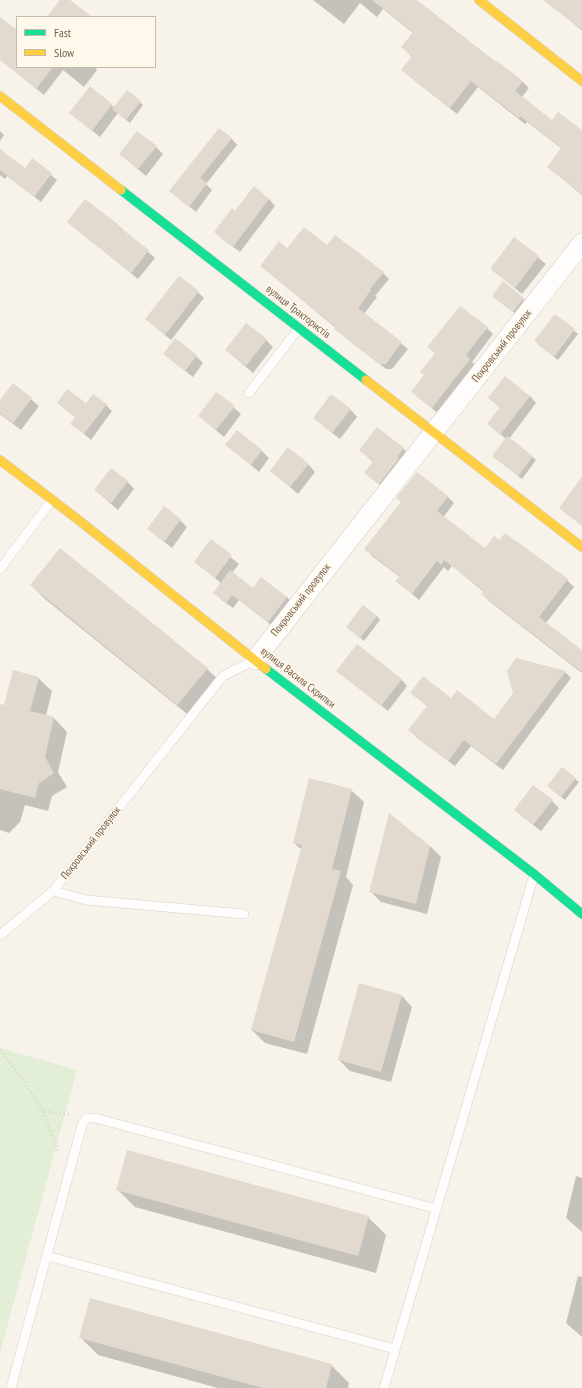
<!DOCTYPE html>
<meta charset="utf-8">
<style>
body{margin:0}
#map{position:relative;width:582px;height:1388px;overflow:hidden;background:#f7f3ea;font-family:"PT Sans Narrow",sans-serif}
canvas{display:block}
.legend{position:absolute;left:16px;top:16px;width:140px;height:52px;box-sizing:border-box;background:#fff9ec;border:1px solid #c8baab;margin:0;padding:5px 7px;list-style:none;font-size:12px;color:#755c4a}
.legend li{display:flex;align-items:center;gap:8px;height:20px}
.legend b{width:20px;border:1px solid #c8baab}
</style>
<div id="map">
<canvas width="582" height="1388"></canvas>
<ul class="legend">
<li><b style="height:5px;background:#16e098"></b>Fast</li>
<li><b style="height:5px;background:#ffcf43"></b>Slow</li>
</ul>
</div>
<script>
const ctx = document.querySelector('canvas').getContext('2d');
ctx.lineJoin = 'round';
function fill(path, color) {
  ctx.fillStyle = color;
  ctx.fill(path, 'evenodd');
}
function toPath(rows) {
  const path = new Path2D();
  for (const r of rows) {
    path.moveTo(r[0], r[1]);
    for (let i = 2; i < r.length; i += 2) path.lineTo(r[i], r[i + 1]);
  }
  return path;
}
function stroke(path, color, width, dash) {
  ctx.strokeStyle = color;
  ctx.lineWidth = width;
  ctx.lineCap = dash ? 'butt' : 'round';
  ctx.setLineDash(dash || []);
  ctx.stroke(path);
}
function drawText(font, color, halo, rows, align = 'center') {
  ctx.font = font + ' "PT Sans Narrow",sans-serif';
  ctx.lineWidth = 3.5;
  ctx.setLineDash([]);
  ctx.textBaseline = 'middle';
  ctx.strokeStyle = halo;
  ctx.fillStyle = color;
  for (const [text, x, y, turn = 0] of rows) {
    ctx.save();
    ctx.translate(x, y);
    ctx.rotate((+turn || 0) * Math.PI / 180);
    ctx.textAlign = isNaN(turn) ? turn : align;
    if (halo) ctx.strokeText(text, 0, 0);
    ctx.fillText(text, 0, 0);
    ctx.restore();
  }
}
fill(toPath([
 [0,1048,77,1070,0,1353]
]), '#e2eed5');
fill(toPath([
 [313,0,416,0,496,64,523,82,529,88,522,97,552,121,582,132,582,195,548,167,562,149,527,122,525,124,478,87,457,114,409,76,412,57,402,47,413,33,383,9,377,17,360,3,344,24],
 [562,0,582,0,582,31,556,8],
 [0,18,17,31,17,67,95,67,97,70,84,87,63,70,44,95,0,59],
 [90,88,115,108,140,102,143,105,130,123,118,113,100,137,70,113],
 [0,131,4,135,0,141],
 [231,138,237,145,206,184,212,190,196,212,171,191],
 [156,147,163,154,146,176,120,154],
 [0,150,25,169,32,160,57,180,41,202,7,176,5,179,0,175],
 [269,199,275,206,240,252,221,238,235,212],
 [85,200,120,227,155,258,138,279,75,228],
 [515,239,546,264,522,294,492,269],
 [287,249,383,273,389,279,375,296,377,297,364,314,408,349,392,369,386,369,342,335,335,329,336,328,261,266],
 [503,282,527,302,517,315,496,299],
 [198,292,204,298,171,340,146,319],
 [555,316,578,334,558,360,539,345],
 [487,328,493,334,472,362,476,366,439,414,419,398,425,375,436,354,429,347],
 [266,340,273,347,253,373,226,350],
 [164,354,196,356,203,363,193,377],
 [13,384,39,406,21,430,0,414,0,401],
 [217,393,241,414,224,437,199,416],
 [530,396,536,403,509,439,536,460,522,479,497,459,506,439,488,424,500,408,490,398],
 [58,403,106,405,112,411,91,440,72,424,76,418],
 [350,409,357,417,340,439,322,425],
 [237,432,262,451,269,458,259,472,227,445],
 [403,448,410,456,387,491,365,473,373,462,360,450],
 [308,464,315,472,298,494,271,471],
 [417,473,448,497,454,503,443,518,485,550,500,542,505,535,567,580,574,587,546,623,582,652,582,673,489,601,483,594,484,592,452,566,448,571,444,567,419,600,397,581,400,577,372,556,366,549,402,502],
 [127,481,134,489,118,510,95,490],
 [180,520,187,527,172,548,148,529],
 [211,541,239,564,232,573,253,589,287,597,293,604,275,628,239,600,233,608,220,599,221,583,195,562],
 [31,585,207,669,221,682,192,718,45,599],
 [377,616,380,620,364,641,347,627],
 [338,671,401,679,407,686,388,711],
 [565,672,571,678,503,770,471,746,455,766,416,737,410,730,428,707,412,693,451,699,494,721],
 [38,678,52,691,46,716,54,718,67,732,58,772,67,787,52,796,48,811,25,805,20,822,9,833,0,830,0,705,5,706],
 [562,769,579,782,565,800,552,790],
 [351,790,364,802,346,877,353,885,307,1054,265,1043,252,1030,302,850,294,843],
 [552,801,559,808,541,831,523,817],
 [430,846,441,857,427,914,381,902,370,891],
 [402,996,412,1007,391,1082,350,1071,339,1060],
 [576,1176,582,1178,582,1232,566,1218],
 [117,1189,368,1217,386,1235,376,1273,135,1207],
 [578,1276,582,1277,582,1337,566,1323],
 [80,1337,331,1365,349,1383,348,1388,218,1388,98,1355]
]), '#0003');
fill(toPath([
 [60,0,70,0,92,17,47,17],
 [372,0,417,0,496,62,497,61,523,81,515,91,552,120,558,112,582,130,582,194,547,167,561,148,520,116,519,118,471,81,450,108,401,70,412,56,401,47,413,32],
 [543,0,582,0,582,30],
 [0,17,17,30,17,67,53,67,36,89,0,60],
 [90,86,112,104,92,131,69,113],
 [127,90,141,101,126,120,112,109],
 [219,128,232,138,200,178,207,183,189,207,169,191],
 [137,131,157,146,138,169,119,154],
 [0,149,25,168,32,158,52,173,34,197,0,170],
 [254,186,269,199,233,247,214,232,232,208,235,211],
 [85,199,120,226,119,227,149,250,131,273,67,222],
 [304,227,327,245,335,235,384,272,370,289,371,290,358,308,402,342,386,364,379,364,334,329,336,327,260,266,279,241,287,248],
 [514,237,539,256,515,288,490,269],
 [179,276,199,291,165,335,145,319],
 [503,281,524,298,513,312,492,296],
 [460,306,488,327,466,355,470,359,432,408,411,392,424,375,420,372,435,353,427,347],
 [555,314,575,329,554,357,534,341],
 [246,323,267,339,246,366,225,350],
 [175,338,197,355,185,371,163,354],
 [505,376,530,396,500,435,487,424,500,407,488,398],
 [13,383,32,398,13,423,0,413,0,400],
 [67,389,86,403,93,394,107,404,84,434,70,424,75,417,57,403],
 [216,392,235,406,216,430,198,416],
 [331,394,351,409,332,433,313,418],
 [377,427,404,448,397,457,399,458,379,484,364,473,373,461,359,450],
 [237,430,262,450,251,465,225,445],
 [507,436,533,456,518,476,492,456],
 [288,447,309,464,290,487,270,471],
 [111,468,128,481,111,503,94,490],
 [417,472,448,496,437,511,485,548,494,536,499,540,505,533,568,579,539,617,582,650,582,672,481,594,484,591,444,560,441,565,437,561,412,594,395,581,400,576,364,549,401,502,396,498],
 [582,477,582,526,559,508],
 [164,506,181,519,164,542,147,529],
 [211,539,232,555,215,578,194,562],
 [60,548,208,668,177,705,30,585],
 [230,570,253,588,261,577,287,597,268,622,232,595,226,603,213,593],
 [363,605,377,616,360,638,346,627],
 [357,644,402,679,381,706,336,671],
 [516,658,566,671,496,764,464,740,448,761,408,730,427,706,410,693,423,676,451,698,457,690,494,719,513,693,507,671],
 [13,670,39,677,30,711,54,717,45,757,54,773,39,783,35,798,0,789,0,704,4,705],
 [562,767,576,778,561,797,547,786],
 [309,778,352,789,332,869,341,871,294,1042,251,1030,302,845,293,843],
 [533,785,553,800,533,825,514,810],
 [389,813,430,846,416,904,369,892],
 [359,983,402,995,381,1072,338,1060],
 [127,1150,369,1216,358,1256,116,1190],
 [90,1298,332,1364,326,1388,263,1388,79,1338]
]), '#e2d9cf');
const lane = toPath([
 [249,393,299,328],
 [0,569,52,500],
 [53,891,86,900,244,914],
 [0,935,53,891,223,676,255,660],
 [47,1256,395,1349],
 [11,1388,82,1125,86,1118,95,1118,437,1209],
 [384,1388,534,875]
]);
const street = toPath([
 [255,660,582,243]
]);
const fast = toPath([
 [121,190,366,380],
 [266,669,534,874,582,914]
]);
const slow = toPath([
 [479,0,582,81],
 [0,96,121,190],
 [366,380,582,547],
 [0,460,76,518,266,669]
]);
stroke(lane, '#d6d0c9', 10);
stroke(street, '#d6d0c9', 20);
stroke(fast, '#d6cfc7', 10);
stroke(slow, '#d6cfc7', 10);
stroke(toPath([
 [0,1050,20,1076,43,1111,58,1151],
 [44,1111,70,1115]
]), '#d8d1cb', 2.5, [1, 3]);
stroke(lane, '#fefdfc', 9);
stroke(street, '#fefdfc', 19);
stroke(fast, '#16e098', 9);
stroke(slow, '#ffcf43', 9);
drawText('11px', '#755c4a', '#fff9ec', [
 ["вулиця Трактористів",298,312,38],
 ["Покровський провулок",502,346,-52],
 ["Покровський провулок",301,600,-52],
 ["вулиця Василя Скрипки",298,678,38],
 ["Покровський провулок",91,843,-52]
]);
</script>
